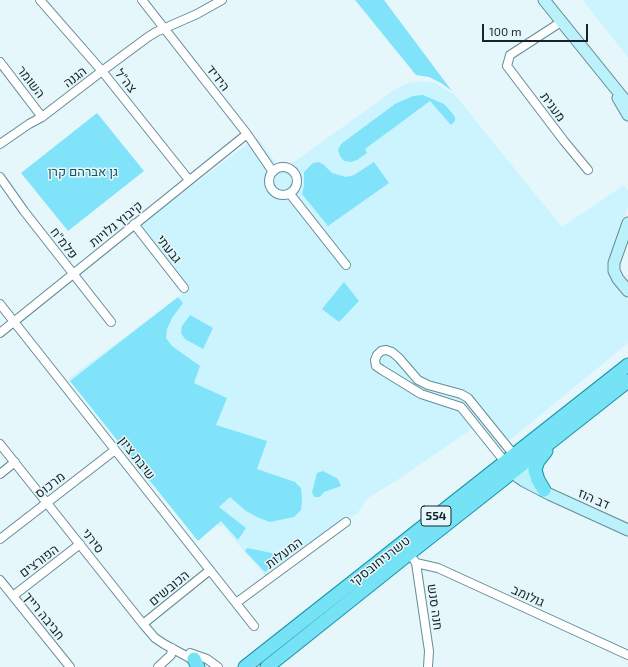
<!DOCTYPE html>
<meta charset="utf-8">
<style>
body{margin:0}
#map{position:relative;width:628px;height:667px;overflow:hidden;background:#e6f7fb;font-family:"Exo 2",sans-serif}
canvas{display:block}
.scale{position:absolute;left:482px;top:24px;width:106px;height:18px;box-sizing:border-box;border:2px solid #142428;border-top:0;padding-left:5px;font-size:12px;line-height:14px;white-space:nowrap;color:#142428;-webkit-text-stroke:3px #e6f7fb;paint-order:stroke}
</style>
<div id="map">
<canvas width="628" height="667"></canvas>
<div class="scale">100 m</div>
</div>
<script>
const ctx = document.querySelector('canvas').getContext('2d');
ctx.lineJoin = 'round';
function fill(path, color) {
  ctx.fillStyle = color;
  ctx.fill(path, 'evenodd');
}
function toPath(rows) {
  const path = new Path2D();
  for (const r of rows) {
    if (r.length === 3) {
      path.moveTo(r[0] + r[2], r[1]);
      path.arc(r[0], r[1], r[2], 0, 2 * Math.PI);
      continue;
    }
    path.moveTo(r[0], r[1]);
    for (let i = 2; i < r.length; i += 2) path.lineTo(r[i], r[i + 1]);
  }
  return path;
}
function stroke(path, color, width, dash) {
  ctx.strokeStyle = color;
  ctx.lineWidth = width;
  ctx.lineCap = dash ? 'butt' : 'round';
  ctx.setLineDash(dash || []);
  ctx.stroke(path);
}
function drawText(font, color, halo, rows, align = 'center') {
  ctx.font = font + ' "Exo 2",Heebo,sans-serif';
  ctx.lineWidth = 3;
  ctx.setLineDash([]);
  ctx.textBaseline = 'middle';
  ctx.strokeStyle = halo;
  ctx.fillStyle = color;
  for (const [text, x, y, turn = 0] of rows) {
    ctx.save();
    ctx.translate(x, y);
    ctx.rotate((+turn || 0) * Math.PI / 180);
    ctx.textAlign = isNaN(turn) ? turn : align;
    if (halo) ctx.strokeText(text, 0, 0);
    ctx.fillText(text, 0, 0);
    ctx.restore();
  }
}
fill(toPath([
 [583,0,628,0,628,58],
 [424,81,435,83,455,95,562,227,624,185,628,190,628,207,611,261,617,285,628,300,628,343,494,453,473,428,399,479,368,498,357,514,344,520,266,577,222,525,219,527,198,496,175,467,152,486,68,379,188,290,140,225,249,143,258,138,276,163,284,165,294,162,397,88,408,83]
]), '#cbf4ff');
fill(toPath([
 [355,0,384,0,452,91,441,83,429,77,416,75],
 [423,95,444,104,452,113,455,117,455,121,451,125,430,101,365,149,367,153,357,160,351,162,344,161,340,156,338,150,341,144,395,104,413,96],
 [97,113,144,171,68,231,21,173],
 [319,162,324,165,332,173,346,177,354,175,374,162,389,183,328,226,302,194,304,186,304,172,313,163],
 [344,282,359,301,339,322,322,309],
 [178,297,183,303,172,318,167,329,166,338,172,346,200,366,194,383,227,398,216,425,267,441,257,469,295,482,301,488,302,499,301,510,294,517,270,522,259,518,246,511,230,497,219,507,246,528,238,540,221,521,198,541,70,381],
 [190,315,213,328,203,349,185,339,181,333,182,326],
 [323,471,338,479,341,486,324,492,320,497,314,497,312,492,317,473],
 [247,548,287,556,265,572,245,551]
]), '#80e3fa');
const street = toPath([
 [40,0,102,71,189,180],
 [142,0,247,134,273,172],
 [561,22,510,55,507,66,564,141,588,170],
 [0,62,42,117],
 [0,144,29,124,42,117,102,71,148,37,156,32,197,14,222,0],
 [283,181,14],
 [0,177,24,211,111,322],
 [290,194,346,265],
 [134,224,184,288],
 [0,304,254,626],
 [0,333,247,134],
 [0,444,143,624,155,638,164,644,197,662],
 [505,462,461,407,421,394,382,370,376,366,375,360,377,355,381,351,386,350,392,352,399,358,418,380,428,385,461,394,468,398,514,455],
 [0,474,15,462],
 [0,539,115,450],
 [414,560,416,563,429,651,428,667],
 [416,563,438,568,628,655],
 [0,580,70,667],
 [13,596,80,544],
 [236,603,346,522],
 [143,624,210,570],
 [190,653,207,659,218,667],
 [158,667,171,655,172,648]
]);
const secondary = toPath([
 [544,0,628,104],
 [618,98,628,115],
 [628,223,614,263,614,271,618,279,628,291],
 [516,458,538,485],
 [508,466,518,477,524,481,549,494,628,530]
]);
const primary = toPath([
 [544,490,538,480,535,470,538,461,546,451],
 [194,659,198,667],
 [245,667,628,365],
 [267,667,410,553,628,381]
]);
stroke(street, '#658d97', 10);
stroke(secondary, '#658d97', 13);
stroke(primary, '#1993a9', 15);
stroke(street, '#fff', 8);
stroke(secondary, '#bbf1fa', 11);
stroke(primary, '#76e2f5', 13);
for (const [x, y, w] of [
 [436,516,30]
]) {
  const box = new Path2D();
  box.roundRect(x - w / 2, y - 10, w, 20, 3);
  ctx.fillStyle = '#e6f7fb';
  ctx.fill(box);
  stroke(box, '#142428', 1);
}
drawText('bold 12px', '#142428', null, [
 ["554",436,516]
]);
drawText('13px', '#142428', '#e6f7fb', [
 ["הגנה",75,77,-38],
 ["הידיד",218,78,52],
 ["צה\"ל",126,81,51],
 ["השומר",31,82,52],
 ["מענית",553,107,53],
 ["קיבוץ גלויות",116,224,-39],
 ["פלמ\"ח",64,243,52],
 ["גבעתי",169,249,52],
 ["שיבת ציון",137,458,52],
 ["מרכוס",50,485,-38],
 ["דב הוז",594,499,24],
 ["סירני",93,541,52],
 ["המעלות",284,553,-37],
 ["הפורצים",39,561,-37],
 ["טשרניחובסקי",380,561,-38],
 ["הכובשים",169,588,-39],
 ["גולומב",528,596,25],
 ["חנה סנש",435,607,82],
 ["חביבה רייך",44,616,51]
]);
drawText('13px', '#195460', '#e6f7fb', [
 ["גן אברהם קרן",83,172]
]);
</script>
